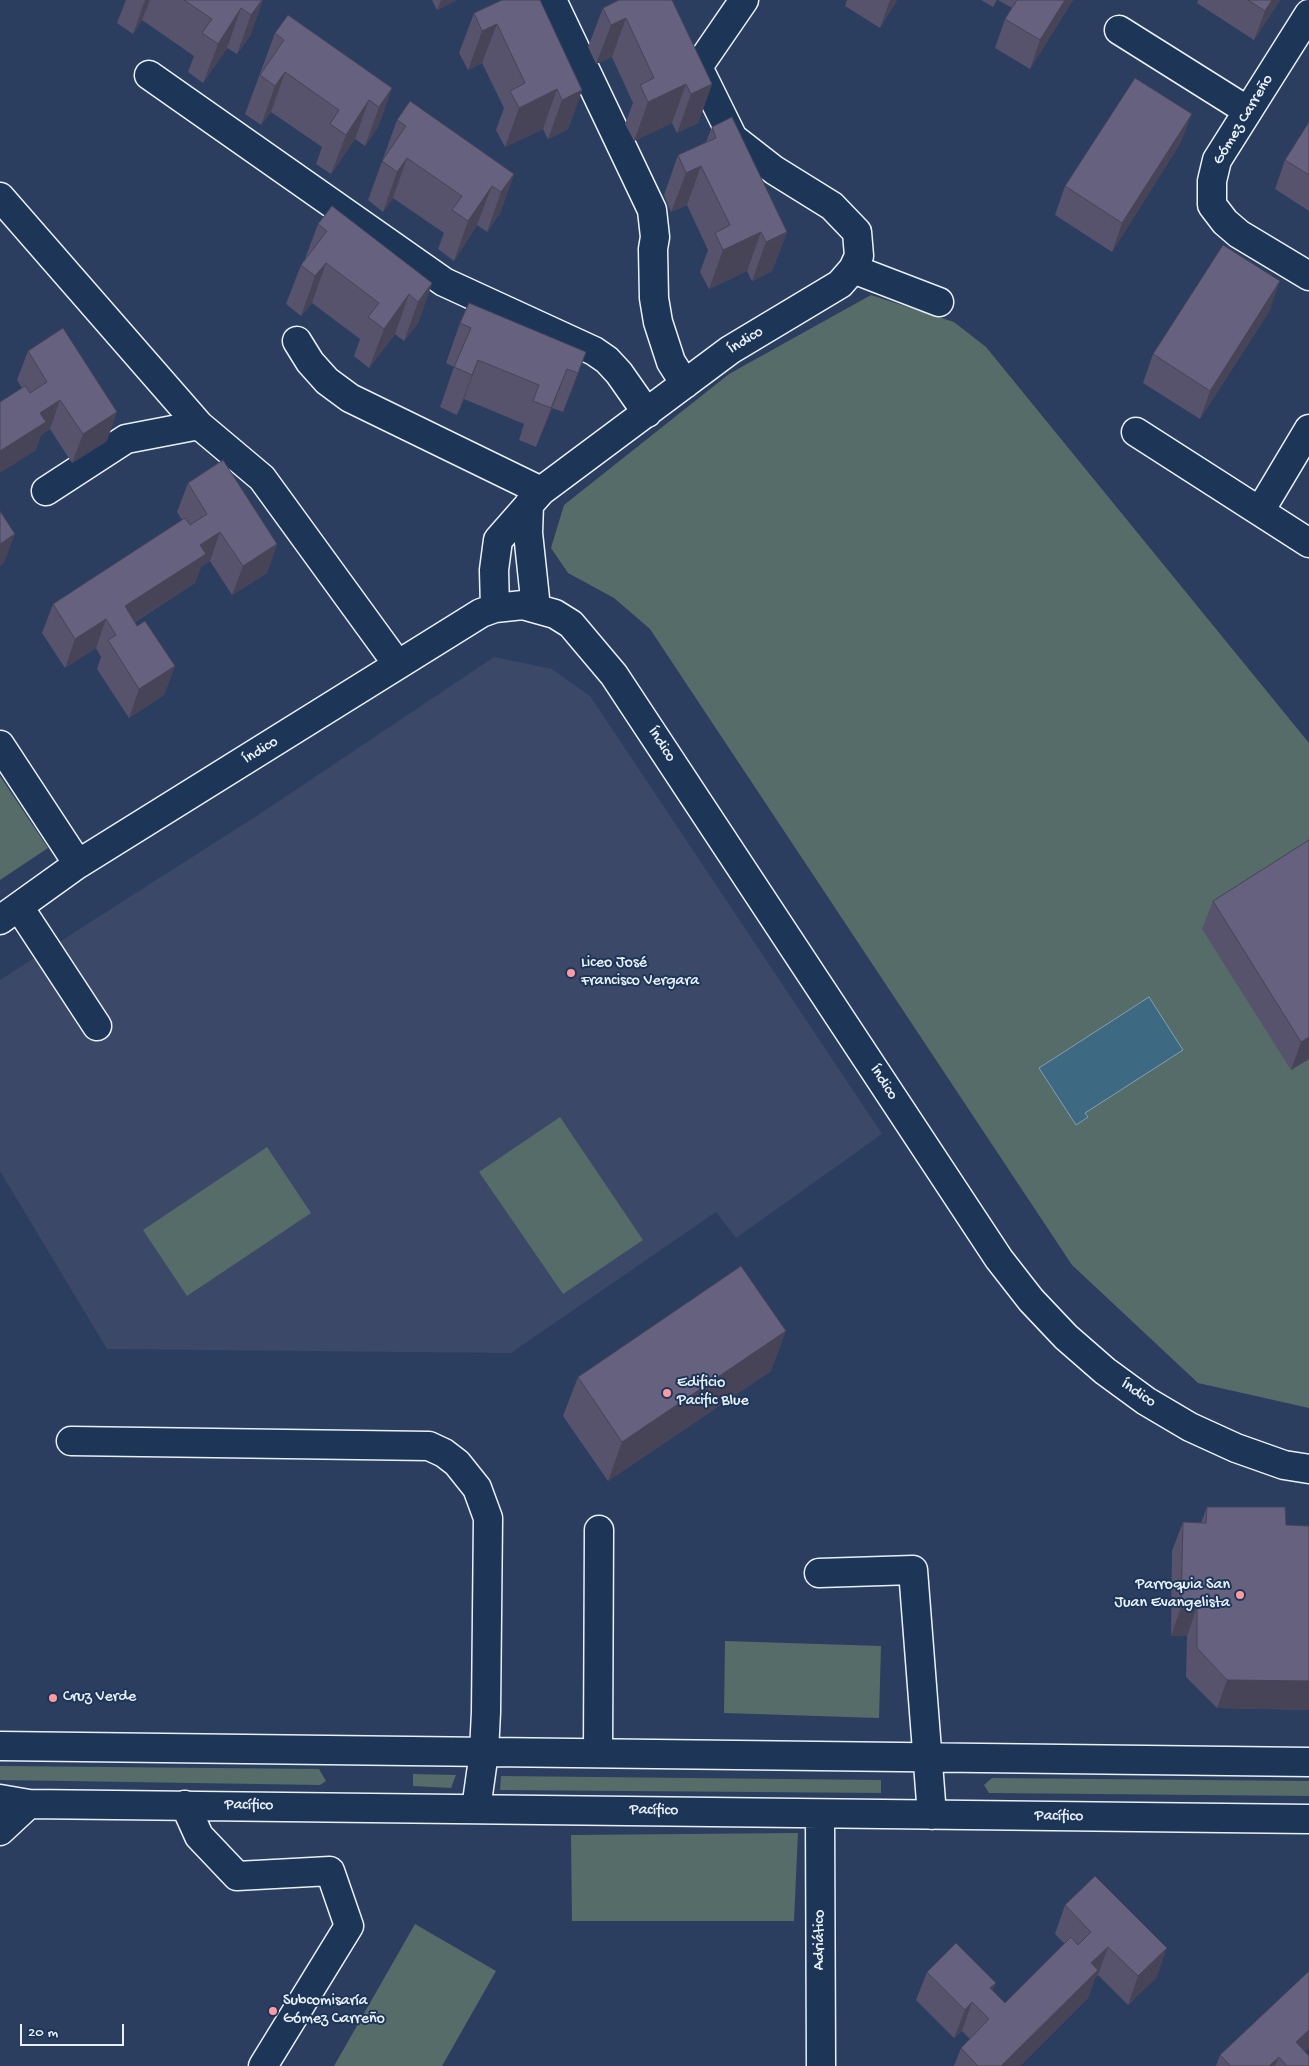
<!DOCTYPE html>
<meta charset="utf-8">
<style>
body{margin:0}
#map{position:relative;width:1309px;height:2066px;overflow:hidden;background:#2b3e5f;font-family:"Gochi Hand",sans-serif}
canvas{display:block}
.scale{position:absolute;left:20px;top:2024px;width:104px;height:22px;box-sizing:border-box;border:2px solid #e8f1f8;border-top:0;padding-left:6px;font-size:15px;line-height:18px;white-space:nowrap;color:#e8f1f8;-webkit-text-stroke:4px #1d3557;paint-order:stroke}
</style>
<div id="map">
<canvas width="1309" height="2066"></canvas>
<div class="scale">20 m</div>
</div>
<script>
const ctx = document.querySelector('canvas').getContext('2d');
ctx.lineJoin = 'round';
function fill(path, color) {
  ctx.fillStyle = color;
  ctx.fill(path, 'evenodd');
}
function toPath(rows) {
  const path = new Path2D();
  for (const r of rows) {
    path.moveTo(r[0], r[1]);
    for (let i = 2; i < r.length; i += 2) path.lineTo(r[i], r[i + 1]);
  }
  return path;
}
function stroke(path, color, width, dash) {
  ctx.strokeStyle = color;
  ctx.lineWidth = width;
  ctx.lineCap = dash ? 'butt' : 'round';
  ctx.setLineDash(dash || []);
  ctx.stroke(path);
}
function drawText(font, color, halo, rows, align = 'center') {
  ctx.font = font + ' "Gochi Hand",sans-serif';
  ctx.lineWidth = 4;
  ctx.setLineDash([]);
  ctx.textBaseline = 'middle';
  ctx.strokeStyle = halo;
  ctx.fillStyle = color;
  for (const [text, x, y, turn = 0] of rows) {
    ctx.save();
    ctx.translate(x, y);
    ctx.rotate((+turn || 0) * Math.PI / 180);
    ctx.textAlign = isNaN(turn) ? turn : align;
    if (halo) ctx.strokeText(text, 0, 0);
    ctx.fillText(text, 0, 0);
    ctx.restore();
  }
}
fill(toPath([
 [494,657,552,669,590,696,882,1134,736,1238,716,1212,511,1353,107,1349,0,1171,0,980,261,813]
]), '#3c4868');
fill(toPath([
 [871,295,954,322,986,347,1309,743,1309,1408,1198,1383,1072,1265,650,629,614,598,568,573,551,548,564,505,729,374],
 [0,776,48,848,0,880],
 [560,1117,643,1240,563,1294,479,1172],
 [267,1147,311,1213,187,1296,143,1230],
 [725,1641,881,1646,879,1718,724,1713],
 [0,1766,319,1769,326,1781,320,1785,0,1780],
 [413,1774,456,1775,451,1788,413,1786],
 [501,1776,881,1780,881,1793,500,1790],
 [992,1778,1309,1781,1309,1796,989,1793,984,1785],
 [798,1833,794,1921,572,1921,571,1835],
 [415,1924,496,1971,442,2066,334,2066]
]), '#566c68');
const water = toPath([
 [1149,997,1183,1050,1085,1113,1088,1117,1076,1125,1039,1068,1149,997]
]);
fill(water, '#3e6983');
stroke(water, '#829fb2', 1);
const minor = toPath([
 [552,0,652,210,655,237,653,249,654,298,658,322,671,362,685,384],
 [1309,14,1217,160,1212,181,1212,205,1225,222,1239,234,1309,276],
 [1119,30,1248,111],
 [149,75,444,282,594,351,607,360,619,373,647,413],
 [0,197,199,425,262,478,398,665],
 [853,269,939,302],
 [297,341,310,362,327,381,350,398,541,491],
 [1136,432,1309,543],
 [46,491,126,439,199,425],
 [529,504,528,533,536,608],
 [1260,511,1309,429],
 [495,608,494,570,498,540,541,491,730,350,840,284,853,269,859,256,857,232,832,206,774,170,733,138,698,67,744,0],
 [0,745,78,864],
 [19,907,97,1026],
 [0,920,78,864,481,613,495,608,523,605,555,614,571,624,614,675,999,1259,1031,1300,1066,1337,1105,1371,1146,1401,1190,1427,1236,1448,1284,1465,1309,1469],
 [71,1441,429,1446,444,1453,457,1463,477,1488,488,1518,486,1712,484,1752,476,1809],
 [819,1573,913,1570,932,1815],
 [0,1746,1309,1762],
 [598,1753,599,1530],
 [0,1799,29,1804,1309,1819],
 [185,1805,199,1836,237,1876,330,1871,349,1926,263,2066],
 [820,1814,821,2066],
 [0,1831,29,1804]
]);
stroke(minor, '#e8f1f8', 31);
stroke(minor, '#1d3557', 28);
fill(toPath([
 [126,0,263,0,250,36,237,54,227,48,203,83,188,72,194,56,142,20,133,34,117,23],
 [432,0,457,0,437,10],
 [502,0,582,90,568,129,548,139,543,129,505,147,496,130,504,108,482,63,468,70,459,53,474,13],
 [619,0,712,84,698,123,677,133,672,123,634,141,625,124,633,103,612,57,596,64,588,47,603,8],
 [847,0,897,0,880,28,845,6],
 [981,0,997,0,993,7],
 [998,0,1073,0,1030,69,995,48,1005,19,1012,8],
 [1198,0,1280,0,1254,40,1197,3],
 [275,33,392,88,378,127,365,146,355,139,331,174,316,164,322,147,271,112,261,125,245,114],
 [397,120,514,174,500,213,487,232,477,225,454,261,438,249,444,233,393,198,383,212,368,200],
 [1309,122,1309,211,1275,189,1285,160],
 [712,127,787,232,772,271,752,281,747,271,709,289,700,272,708,250,687,205,671,212,664,195,678,155,706,142],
 [1181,142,1112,252,1055,215,1065,186],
 [318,224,432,283,418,323,404,341,395,334,369,368,354,356,360,339,312,303,301,316,286,304,301,265,305,259],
 [1270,310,1200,419,1143,383,1153,354],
 [460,323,586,352,563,412,552,408,536,447,519,440,524,424,464,399,457,415,440,407,454,367,446,363],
 [28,351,107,441,72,463,50,429,41,435,35,451,22,388,17,380],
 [188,483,277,544,267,573,232,595,210,561,201,567,195,583,135,622,137,626,175,666,164,695,129,718,97,669,101,657,96,648,65,668,42,633,53,604,182,520,177,512],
 [1309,840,1309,1059,1291,1070,1202,929,1213,901],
 [771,1371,608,1481,563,1416,578,1377],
 [1207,1507,1286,1525,1309,1526,1309,1710,1217,1708,1186,1677,1187,1636,1171,1636,1172,1551,1183,1522,1201,1523],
 [1065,1905,1157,1977,1128,2005,1098,1975,1095,1978,1088,1998,1020,2066,954,2066,961,2048,970,2039,962,2031,954,2038,916,2000,927,1972,993,1991,1005,2003,1065,1944,1055,1934],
 [1305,2052,1309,2066,1216,2066,1220,2055]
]), '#57536c');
fill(toPath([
 [145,0,150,0,142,20,133,34],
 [262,0,263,0,250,36,237,54,251,15],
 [441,0,457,0,437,10],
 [890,0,897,0,880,28],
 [1065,0,1073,0,1030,69,1040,40],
 [1272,0,1280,0,1254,40,1265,11],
 [241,8,227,48,203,83,218,44],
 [626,18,612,57,596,64,611,25],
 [497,24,482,63,468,70,482,31],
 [285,72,271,112,261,125,275,86],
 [686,84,672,123,634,141,648,102],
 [712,84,698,123,677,133,691,94],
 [392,88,378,127,365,146,379,107],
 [557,89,543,129,505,147,519,108],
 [582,90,568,129,548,139,562,100],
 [369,100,355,139,331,174,346,135],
 [1192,114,1181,142,1112,252,1122,223],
 [407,158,393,198,383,212,397,172],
 [701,166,687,205,671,212,686,173],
 [514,174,500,213,487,232,501,192],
 [492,186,477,225,454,261,468,221],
 [761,232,747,271,709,289,723,250],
 [787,232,772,271,752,281,766,242],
 [326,263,312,303,301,316,315,276],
 [1280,281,1270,310,1200,419,1210,391],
 [432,283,418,323,404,341,418,302],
 [409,294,395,334,369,368,384,329],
 [586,352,572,391,563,412,578,373],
 [478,360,464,399,457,415,472,375],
 [567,369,552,408,536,447,551,408],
 [60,400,50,429,41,435,35,451,0,473,0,451,40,413],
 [117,412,107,441,72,463,83,434],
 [220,532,210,561,201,567,195,583,115,634,125,606,200,545],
 [15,534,4,563,0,566,0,544],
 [277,544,267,573,232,595,243,566],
 [106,619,96,648,65,668,75,639],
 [175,666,164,695,129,718,139,689],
 [1309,1037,1309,1059,1291,1070,1301,1042],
 [786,1331,771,1371,608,1481,622,1442],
 [1181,1607,1197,1607,1187,1636,1171,1636],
 [1227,1680,1309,1681,1309,1710,1217,1708],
 [1108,1947,1098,1975,1095,1978,1088,1998,1020,2066,1001,2066,1091,1963],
 [1167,1948,1157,1977,1128,2005,1138,1976],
 [996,1983,985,2012,990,1988],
 [972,2002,962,2031,954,2038,965,2010],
 [1309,2030,1309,2048,1290,2066,1296,2042],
 [1279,2057,1275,2066,1269,2066]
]), '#474458');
const building = toPath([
 [184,0,262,0,251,15,241,8,218,44,202,33,212,19,184,0],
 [502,0,540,0,582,90,562,100,557,89,519,108,510,91,525,83,497,24,482,31,474,13,502,0],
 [619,0,672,0,712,84,691,94,686,84,648,102,640,85,654,78,626,18,611,25,603,8,619,0],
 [1017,0,1065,0,1040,40,1005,19,1017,0],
 [1248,0,1272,0,1265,11,1248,0],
 [288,15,392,88,379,107,369,100,346,135,330,124,339,110,285,72,275,86,260,75,284,40,275,33,288,15],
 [1135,78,1192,114,1122,223,1065,186,1135,78],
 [410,101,514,174,501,192,492,186,468,221,452,210,462,196,407,158,397,172,382,161,406,126,397,120,410,101],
 [732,117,787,232,766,242,761,232,723,250,715,233,730,225,701,166,686,173,678,155,716,138,712,127,732,117],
 [1309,122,1309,175,1285,160,1309,122],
 [332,206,432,283,418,302,409,294,384,329,368,317,379,303,326,263,315,276,301,265,327,231,318,224,332,206],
 [1223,245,1280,281,1210,391,1153,354,1223,245],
 [469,303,586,352,578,373,567,369,551,408,533,401,539,385,478,360,472,375,454,367,471,328,460,323,469,303],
 [63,328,117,412,83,434,60,400,40,413,46,422,0,451,0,402,25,386,30,393,47,382,28,351,63,328],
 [223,460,277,544,243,566,220,532,200,545,206,554,125,606,137,626,145,621,175,666,139,689,108,640,116,635,106,619,75,639,53,604,185,518,190,525,207,514,188,483,223,460],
 [0,511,15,534,0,544,0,511],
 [1309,840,1309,1037,1301,1042,1213,901,1309,840],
 [741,1266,786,1331,622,1442,578,1377,741,1266],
 [1207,1507,1285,1507,1286,1525,1309,1526,1309,1681,1227,1680,1197,1648,1197,1607,1181,1607,1183,1522,1206,1523,1207,1507],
 [1095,1876,1167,1948,1138,1976,1108,1947,1091,1963,1098,1970,1001,2066,978,2066,961,2048,989,2019,972,2002,965,2010,927,1972,956,1943,996,1983,990,1988,1005,2003,1071,1937,1078,1945,1091,1932,1065,1905,1095,1876],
 [1309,1971,1309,2030,1296,2042,1309,2056,1309,2066,1287,2066,1279,2057,1269,2066,1231,2066,1220,2055,1309,1971]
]);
fill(building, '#65617e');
stroke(building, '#474458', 1);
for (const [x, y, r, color] of [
 [571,973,5,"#ff9aa2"],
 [667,1393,5,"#ff9aa2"],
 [1240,1595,5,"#ff9aa2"],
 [53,1698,5,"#ff9aa2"],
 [273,2011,5,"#ff9aa2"]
]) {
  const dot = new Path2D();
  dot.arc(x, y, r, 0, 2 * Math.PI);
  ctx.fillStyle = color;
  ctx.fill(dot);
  stroke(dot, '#1d3557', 2);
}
drawText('16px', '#e8f1f8', '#1d3557', [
 ["Gómez Carreño",1244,120,-59],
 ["Índico",746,341,-32],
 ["Índico",661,745,57],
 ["Índico",261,751,-32],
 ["Índico",883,1083,57],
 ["Índico",1138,1394,34],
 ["Pacífico",249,1806,1],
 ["Pacífico",654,1811,1],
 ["Pacífico",1059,1817,1],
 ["Adriático",821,1940,-90]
]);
drawText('16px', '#e8f1f8', '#1d3557', [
 ["Liceo José",581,964],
 ["Francisco Vergara",581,982],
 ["Edificio",677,1384],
 ["Pacific Blue",677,1402],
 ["Parroquia San",1230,1586,"right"],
 ["Juan Evangelista",1230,1604,"right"],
 ["Cruz Verde",63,1698],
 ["Subcomisaría",283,2002],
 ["Gómez Carreño",283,2020]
], 'left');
</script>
